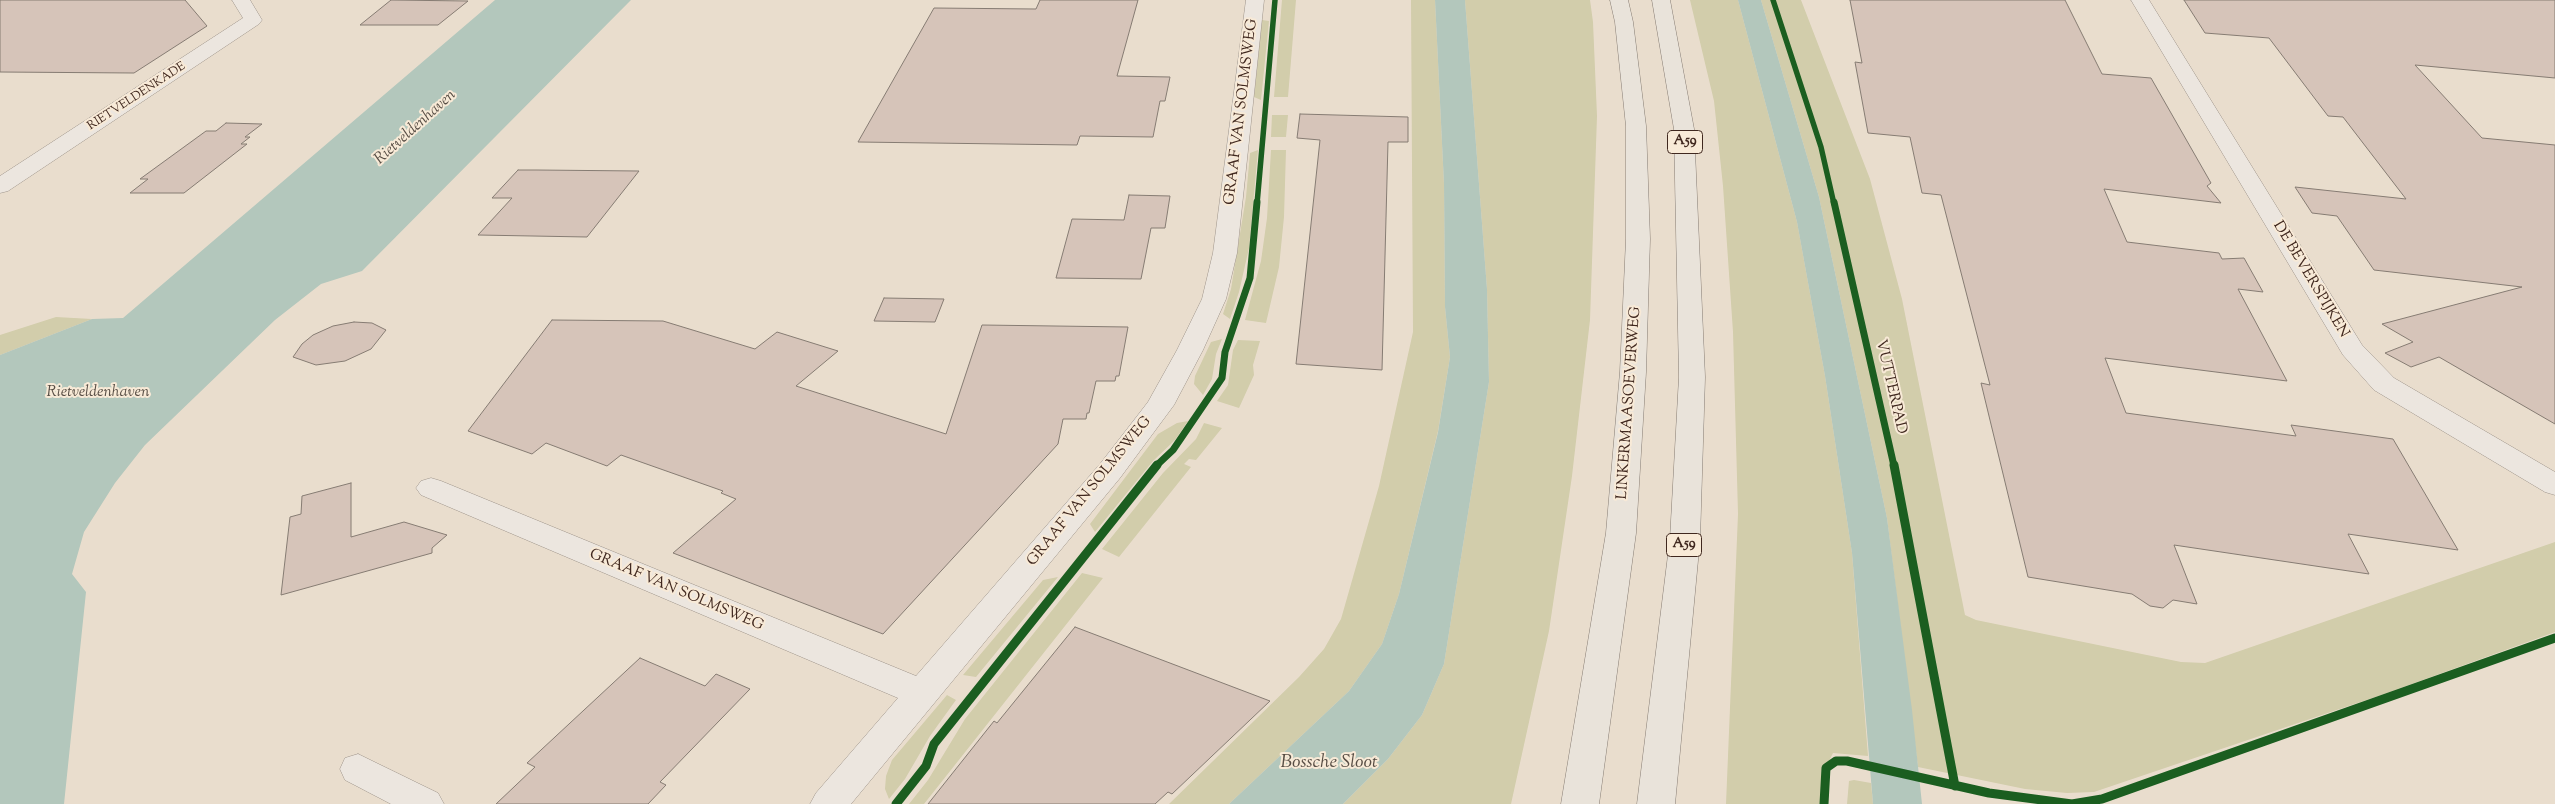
<!DOCTYPE html>
<style>
body{margin:0}
canvas{display:block;background:#e9ddcd}
</style>
<canvas width="2555" height="804"></canvas>
<script>
const ctx = document.querySelector('canvas').getContext('2d');
ctx.lineJoin = 'round';
function fill(path, color) {
  ctx.fillStyle = color;
  ctx.fill(path, 'evenodd');
}
function toPath(rows) {
  const path = new Path2D();
  for (const r of rows) {
    path.moveTo(r[0], r[1]);
    for (let i = 2; i < r.length; i += 2) path.lineTo(r[i], r[i + 1]);
  }
  return path;
}
function stroke(path, color, width, dash) {
  ctx.strokeStyle = color;
  ctx.lineWidth = width;
  ctx.lineCap = dash ? 'butt' : 'round';
  ctx.setLineDash(dash || []);
  ctx.stroke(path);
}
function drawText(font, color, halo, rows, align = 'center') {
  ctx.font = font + ' "Sorts Mill Goudy",serif';
  ctx.lineWidth = 4;
  ctx.setLineDash([]);
  ctx.textBaseline = 'middle';
  ctx.strokeStyle = halo;
  ctx.fillStyle = color;
  for (const [text, x, y, turn = 0] of rows) {
    ctx.save();
    ctx.translate(x, y);
    ctx.rotate((+turn || 0) * Math.PI / 180);
    ctx.textAlign = isNaN(turn) ? turn : align;
    if (halo) ctx.strokeText(text, 0, 0);
    ctx.fillText(text, 0, 0);
    ctx.restore();
  }
}
fill(toPath([
 [1282,0,1296,0,1288,97,1274,97],
 [1411,0,1435,0,1444,184,1445,307,1450,357,1438,431,1399,594,1382,644,1349,691,1229,804,1169,804,1299,677,1324,649,1341,619,1379,486,1413,332],
 [1465,0,1590,0,1593,22,1597,116,1590,320,1572,476,1549,631,1511,804,1343,804,1388,759,1422,715,1444,664,1489,382,1487,289],
 [1690,0,1738,0,1797,222,1825,376,1852,553,1868,756,1833,753,1828,763,1822,804,1726,804,1738,514,1733,332,1723,186,1714,101],
 [1761,0,1801,0,1870,179,1902,299,1965,615,1976,620,2181,662,2205,663,2555,542,2555,632,2384,694,2094,792,2067,793,2025,789,1918,767,1887,518,1819,197],
 [1262,20,1269,21,1261,100,1254,97],
 [1272,115,1288,115,1286,137,1271,137],
 [1258,150,1249,248,1239,292,1230,319,1223,314,1231,289,1246,197,1250,153],
 [1271,150,1286,150,1284,217,1279,267,1266,323,1245,320,1261,261,1267,218],
 [56,317,92,319,0,355,0,335],
 [1222,339,1216,354,1212,379,1203,395,1194,384,1195,376,1211,342],
 [1238,340,1260,341,1253,365,1254,375,1239,408,1217,401,1228,385,1233,350],
 [1188,421,1175,440,1153,461,1095,532,1090,524,1158,434,1177,423],
 [1204,423,1222,428,1196,460,1189,459,1184,464,1191,467,1119,557,1102,549,1163,473,1196,439],
 [1082,573,1103,578,924,804,909,804,928,780,965,719],
 [1058,577,976,677,963,675,1043,580],
 [947,695,956,700,930,736,905,779,889,799,885,789,886,776,892,760],
 [1854,780,1871,783,1873,804,1847,804,1849,781]
]), '#d2cdab');
fill(toPath([
 [495,0,631,0,362,271,321,284,275,320,145,445,115,483,84,532,72,574,86,592,64,804,0,804,0,355,92,319,123,318],
 [1435,0,1465,0,1487,289,1489,382,1444,664,1422,715,1388,759,1343,804,1229,804,1349,691,1382,644,1399,594,1438,432,1450,357,1445,307,1444,184],
 [1738,0,1761,0,1819,197,1887,518,1912,710,1922,804,1873,804,1852,553,1825,376,1797,222]
]), '#b3c7bc');
const building = toPath([
 [0,0,185,0,207,26,134,73,0,72,0,0],
 [391,0,468,1,438,25,360,25,391,0],
 [1040,0,1138,0,1117,76,1170,77,1165,101,1160,101,1153,137,1080,136,1077,145,858,142,934,8,1036,9,1040,0],
 [1850,0,2065,0,2102,74,2151,78,2211,183,2207,186,2221,203,2104,189,2127,242,2219,253,2222,259,2244,258,2263,292,2238,289,2287,381,2105,358,2126,413,2296,436,2291,425,2393,439,2458,550,2348,534,2369,574,2174,545,2197,604,2173,600,2163,608,2150,606,2132,594,2028,577,1981,383,1990,385,1941,195,1922,193,1910,137,1868,133,1855,62,1862,63,1850,0],
 [2184,0,2555,0,2555,78,2415,65,2482,138,2555,145,2555,424,2439,357,2411,367,2385,353,2413,342,2382,324,2522,287,2374,270,2337,216,2312,213,2295,187,2406,199,2343,117,2328,116,2269,38,2205,33,2184,0],
 [1300,114,1408,117,1408,142,1388,142,1382,370,1296,364,1320,140,1297,138,1300,114],
 [226,123,262,124,245,137,250,137,241,144,247,144,184,193,130,193,148,179,140,179,206,131,216,131,226,123],
 [518,170,537,170,639,171,587,237,478,235,512,198,492,198,518,170],
 [1129,195,1170,196,1165,228,1151,228,1141,279,1056,278,1072,219,1124,220,1129,195],
 [884,298,944,299,935,322,874,321,884,298],
 [552,320,663,321,755,349,777,332,838,351,796,386,946,434,982,325,1128,327,1119,376,1116,376,1115,381,1096,381,1089,413,1087,413,1086,419,1063,419,1058,444,883,634,673,553,736,499,721,493,723,491,621,455,607,466,546,443,532,454,468,431,552,320],
 [354,322,372,323,386,330,371,349,345,361,316,365,293,357,302,344,313,335,333,326,354,322],
 [351,483,351,537,404,522,447,535,432,548,432,553,281,595,290,517,301,514,302,496,351,483],
 [1075,627,1270,701,1172,794,1168,792,1155,804,928,804,994,721,997,723,1075,627],
 [640,658,705,686,716,674,750,689,660,782,666,785,648,804,496,804,535,767,527,763,640,658]
]);
fill(building, '#d6c4b9');
stroke(building, '#867c73', 1);
const minor = toPath([
 [232,0,250,0,262,20,259,24,8,191,0,193,0,176,243,18,232,0],
 [1246,0,1264,0,1237,253,1226,299,1203,350,1174,405,1120,478,851,804,810,804,816,793,898,698,421,495,416,488,421,481,431,478,441,481,916,676,1100,464,1148,402,1177,350,1202,299,1213,253,1246,0],
 [2131,0,2149,0,2362,345,2394,378,2555,472,2555,495,2545,492,2374,390,2343,355,2131,0],
 [358,754,438,793,444,804,391,804,345,780,340,769,345,758,358,754]
]);
const highway = toPath([
 [1610,0,1628,0,1633,22,1646,126,1650,239,1646,372,1636,533,1599,804,1561,804,1606,533,1620,372,1626,239,1626,126,1615,22,1610,0],
 [1652,0,1670,0,1694,129,1705,377,1700,539,1675,804,1637,804,1670,539,1679,377,1674,129,1652,0]
]);
stroke(minor, '#9e948a', 1);
stroke(highway, '#867c73', 1);
fill(minor, '#ece6df');
fill(highway, '#e9e3da');
stroke(toPath([
 [1773,0,1821,147,1834,204],
 [1257,204,1275,0]
]), '#1b5e20', 5.5);
stroke(toPath([
 [1834,202,1894,466],
 [1156,466,1173,450,1222,378,1225,352,1250,278,1257,202]
]), '#1b5e20', 7);
stroke(toPath([
 [1894,465,1955,786],
 [896,804,926,766,934,744,1157,465],
 [1824,804,1826,768,1836,761,1847,761,1989,793,2072,804,2102,799,2555,638]
]), '#1b5e20', 9);
drawText('12px', '#40281f', '#f8ead7', [
 ["RIETVELDENKADE",137,97,-33]
]);
for (const [x, y, w] of [
 [1685,142,35],
 [1684,545,35]
]) {
  const box = new Path2D();
  box.roundRect(x - w / 2, y - 11.5, w, 23, 4);
  ctx.fillStyle = '#f8ead7';
  ctx.fill(box);
  stroke(box, '#40281f', 1);
}
drawText('bold 14px', '#40281f', null, [
 ["A59",1685,142],
 ["A59",1684,545]
]);
drawText('15px', '#40281f', '#f8ead7', [
 ["GRAAF VAN SOLMSWEG",1242,112,-83],
 ["DE BEVERSPIJKEN",2310,280,59],
 ["VUTTERPAD",1890,387,77],
 ["LINKERMAASOEVERWEG",1630,403,-86],
 ["GRAAF VAN SOLMSWEG",1090,492,-51],
 ["GRAAF VAN SOLMSWEG",676,591,23]
]);
drawText('italic 16px', '#574d44', '#f8ead7', [
 ["Rietveldenhaven",416,128,-42],
 ["Rietveldenhaven",98,393]
]);
drawText('italic 19px', '#574d44', '#f8ead7', [
 ["Bossche Sloot",1329,764]
]);
</script>
